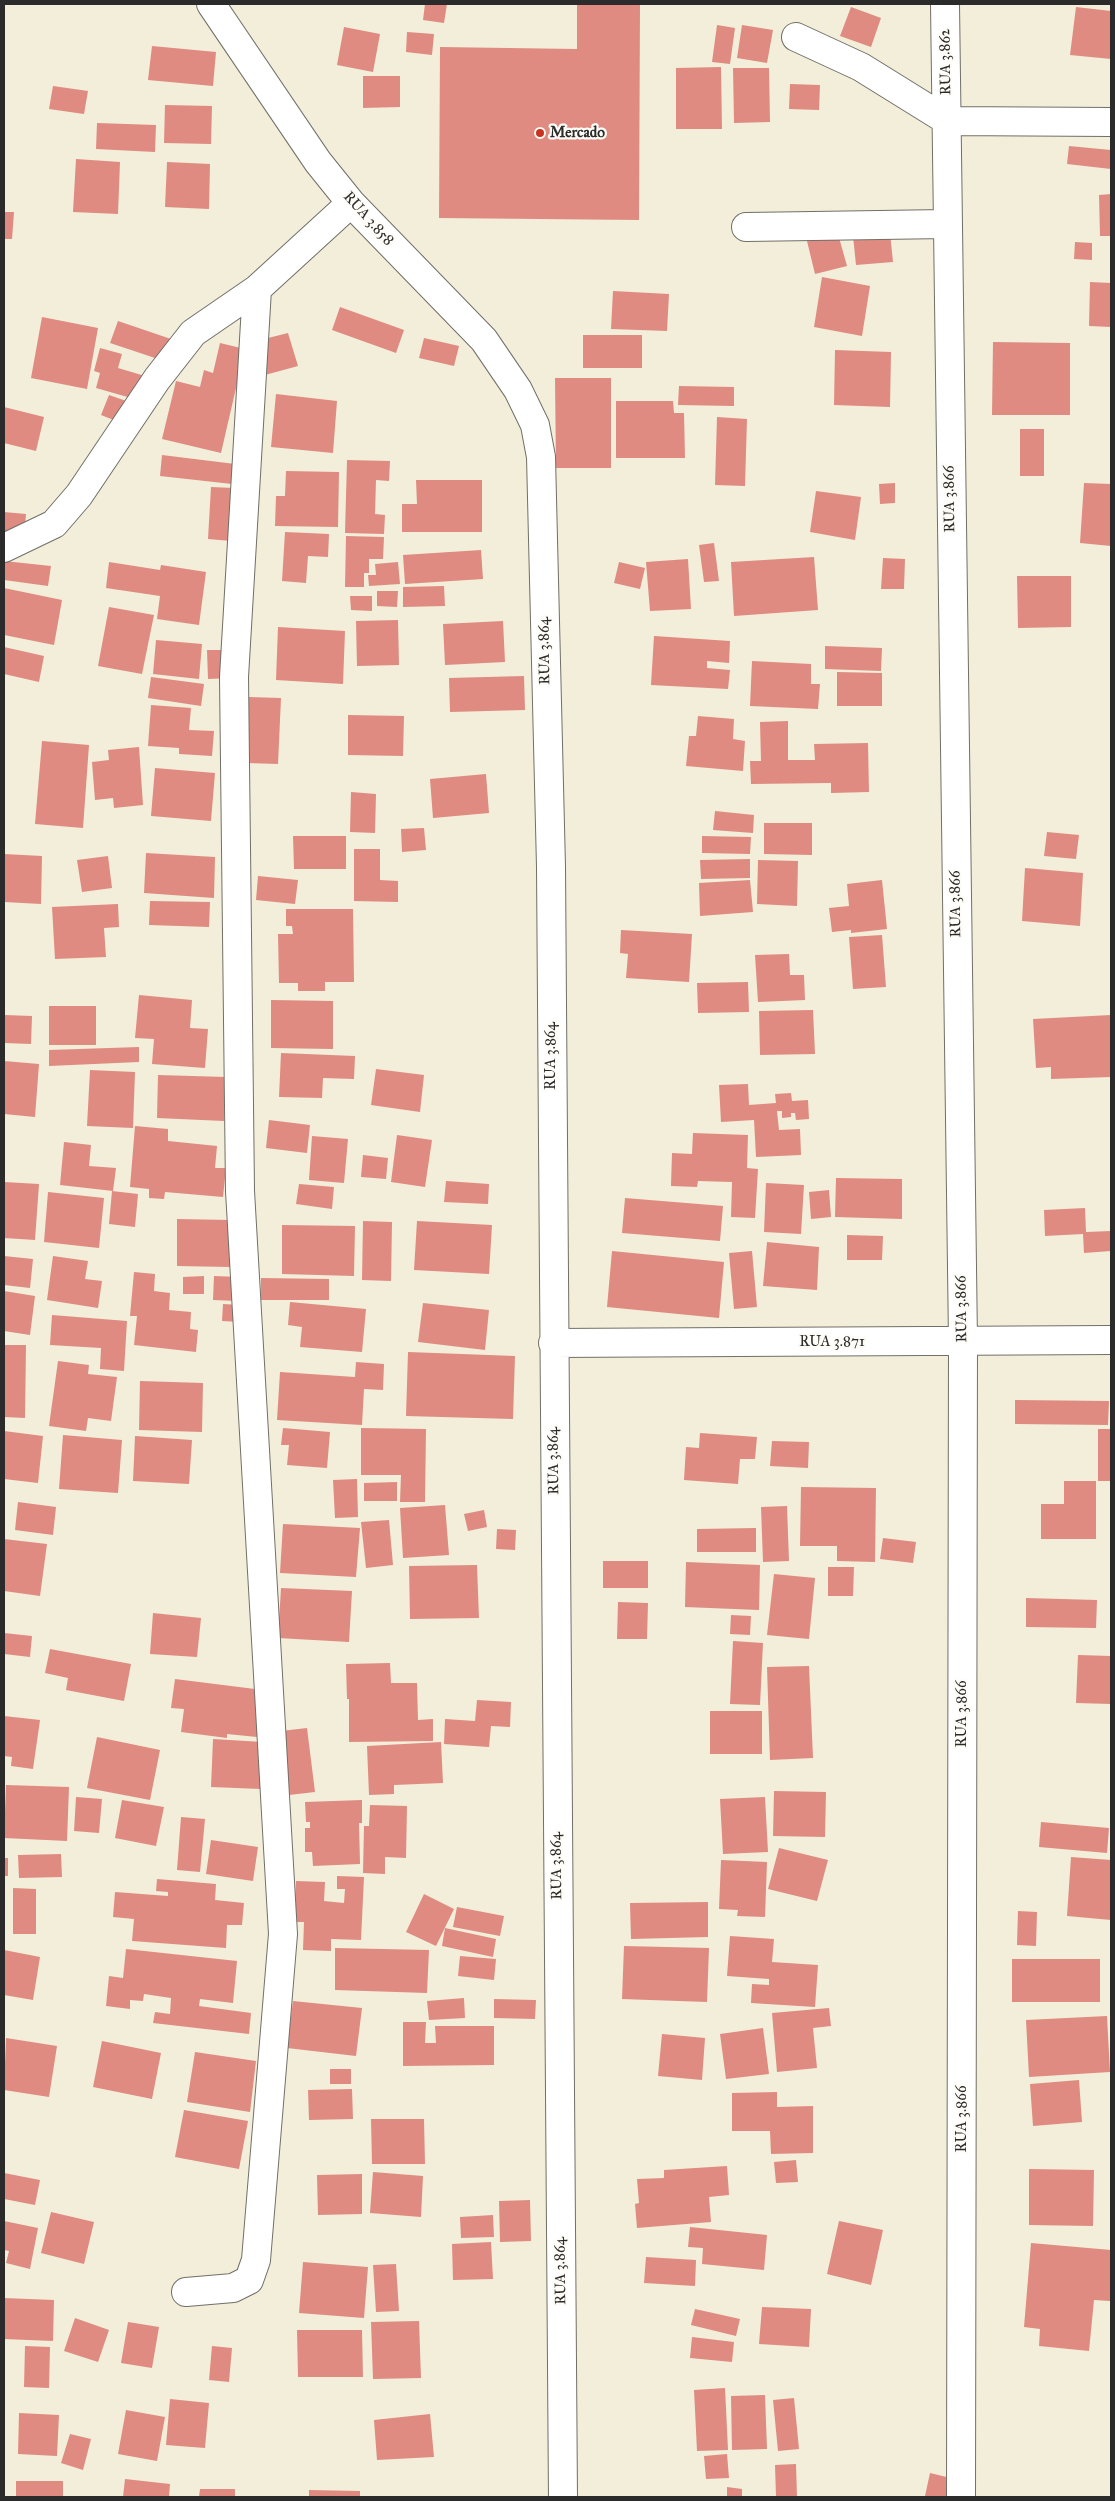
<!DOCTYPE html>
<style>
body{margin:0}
#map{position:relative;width:1115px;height:2501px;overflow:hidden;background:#f2eeda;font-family:"IM FELL Great Primer",serif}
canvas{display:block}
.frame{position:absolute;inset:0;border:5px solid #2b2b2b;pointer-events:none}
</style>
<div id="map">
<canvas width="1115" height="2501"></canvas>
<div class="frame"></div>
</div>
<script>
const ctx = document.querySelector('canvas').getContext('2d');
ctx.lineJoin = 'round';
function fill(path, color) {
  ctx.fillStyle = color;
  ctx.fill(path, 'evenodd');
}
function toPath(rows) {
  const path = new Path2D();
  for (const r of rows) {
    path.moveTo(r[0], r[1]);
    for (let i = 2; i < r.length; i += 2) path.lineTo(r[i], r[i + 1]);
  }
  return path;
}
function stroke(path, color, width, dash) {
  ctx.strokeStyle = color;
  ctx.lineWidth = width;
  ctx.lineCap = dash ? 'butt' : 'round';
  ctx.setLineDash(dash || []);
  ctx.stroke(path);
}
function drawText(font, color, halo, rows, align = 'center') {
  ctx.font = font + ' "IM FELL Great Primer",serif';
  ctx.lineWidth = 4.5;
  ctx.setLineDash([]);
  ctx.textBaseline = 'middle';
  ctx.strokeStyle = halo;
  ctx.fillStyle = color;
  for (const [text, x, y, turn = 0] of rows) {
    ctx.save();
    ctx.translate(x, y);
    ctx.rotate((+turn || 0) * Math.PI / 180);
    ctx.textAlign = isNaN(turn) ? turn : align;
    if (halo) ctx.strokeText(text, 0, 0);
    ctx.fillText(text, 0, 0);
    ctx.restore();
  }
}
fill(toPath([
 [425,4,447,4,444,23,423,20],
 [577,4,640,4,639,220,439,218,440,47,577,49],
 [851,7,881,18,871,47,840,36],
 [1076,7,1111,11,1111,59,1070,55],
 [717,25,735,28,730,64,712,62],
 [742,25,773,30,767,63,737,58],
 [344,27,380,34,373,72,337,65],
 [407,32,434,34,432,55,406,52],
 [152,46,216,52,213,86,148,80],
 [721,67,722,129,676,129,676,68],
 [733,68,769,68,770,122,734,123],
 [363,76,400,76,400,107,363,108],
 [790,84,820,85,819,110,789,109],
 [53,86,88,91,84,114,49,109],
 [165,105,212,106,211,144,164,143],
 [97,123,156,125,155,152,96,149],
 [1069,146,1111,150,1111,169,1067,164],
 [76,159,120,162,118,214,73,212],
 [167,162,210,164,209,209,165,207],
 [1111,194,1111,236,1100,236,1099,195],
 [4,212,14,212,12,239,4,239],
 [890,233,893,262,856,265,853,236],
 [838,234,847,266,815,274,807,241],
 [1075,242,1092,243,1092,260,1074,259],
 [822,277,870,286,862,336,814,327],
 [1090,282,1111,283,1111,327,1089,326],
 [613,291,669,294,667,331,611,329],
 [340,307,404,330,396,353,332,330],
 [42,317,98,328,87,389,31,378],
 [118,321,171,339,164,361,110,343],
 [288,333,298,366,265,375,256,341],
 [583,335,642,335,642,368,583,368],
 [424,338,459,346,454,366,419,358],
 [993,342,1070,343,1070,415,992,415],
 [220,343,245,349,221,453,162,439,176,381,200,387,204,370,213,373],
 [100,348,122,354,118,368,145,376,138,400,96,388,100,373,94,371],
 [835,350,891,352,890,407,834,405],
 [555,378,611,378,611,468,556,468],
 [679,386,734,387,734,406,678,405],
 [276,394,337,401,333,453,271,447],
 [109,395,132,403,124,424,101,415],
 [616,401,673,401,674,413,684,413,685,458,616,458],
 [4,407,44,417,36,451,4,443],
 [717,417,747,419,745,486,715,485],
 [1020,429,1044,429,1044,476,1020,476],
 [162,455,235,464,232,484,160,476],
 [347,460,390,461,389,481,376,480,375,514,385,515,384,534,345,533],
 [286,471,339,472,338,527,275,526,276,496,285,496],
 [416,480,482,480,482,532,402,532,402,504,417,504],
 [895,483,895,503,880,504,879,484],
 [1084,483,1111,484,1111,546,1080,543],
 [211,487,234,488,231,541,208,539],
 [816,491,861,497,855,540,810,532],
 [4,512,26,514,24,539,4,537],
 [285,532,329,534,328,557,308,556,306,583,282,581],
 [346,536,384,537,383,559,369,559,369,573,364,573,364,587,345,587],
 [714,543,719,581,704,582,699,545],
 [481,550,483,579,405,584,403,555],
 [814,557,818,610,734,616,731,562],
 [883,558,905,559,904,589,881,589],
 [688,559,691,609,650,611,646,562],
 [4,561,51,566,48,586,4,580],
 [109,562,160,570,161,565,206,572,199,625,157,619,160,596,106,588],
 [398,562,400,584,369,586,368,575,376,575,375,564],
 [619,562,645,568,640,589,614,583],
 [1017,576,1071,576,1071,627,1018,628],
 [444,586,445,606,403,607,403,587],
 [4,588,62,600,54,645,4,635],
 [377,591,398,591,397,607,377,606],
 [350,596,372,596,372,611,351,610],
 [109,607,154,615,142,674,98,666],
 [398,620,399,665,357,666,356,621],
 [503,621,505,662,445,665,443,624],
 [278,627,345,631,343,684,276,680],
 [654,636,730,641,729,663,707,661,707,668,730,670,728,689,651,685],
 [156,640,202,644,199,679,153,674],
 [825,646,882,648,881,671,825,669],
 [4,647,44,656,39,682,4,674],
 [207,650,232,650,232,678,208,679],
 [752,661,811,664,811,684,820,684,818,709,750,706],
 [837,672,882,673,882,706,837,706],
 [524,676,525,710,450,712,449,678],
 [151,677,204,684,201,706,148,698],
 [249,697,281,698,278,764,246,763],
 [151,705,191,708,189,730,214,731,212,756,179,754,179,748,148,746],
 [348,715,404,716,403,756,348,755],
 [698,716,734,719,733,739,745,741,743,771,686,766,689,736,696,736],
 [788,721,788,760,815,760,814,744,868,743,869,792,831,793,831,783,751,784,750,761,761,761,760,722],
 [42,741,89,745,83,828,35,824],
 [139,747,143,805,114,808,113,798,95,800,92,762,109,760,108,750],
 [155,768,215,773,211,821,151,816],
 [486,774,489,813,433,818,430,779],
 [351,792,376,794,375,833,350,832],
 [715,811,754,815,753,833,713,830],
 [764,823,812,823,812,855,764,854],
 [424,828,426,850,402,852,401,829],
 [1047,832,1079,835,1076,859,1044,856],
 [293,836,346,836,346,869,294,869],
 [702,836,751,837,750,854,702,853],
 [354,849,380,849,380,880,398,881,398,902,354,901],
 [146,853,215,857,214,898,144,893],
 [4,854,42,856,41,904,4,902],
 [108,856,112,888,82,892,77,860],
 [750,859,750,878,701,879,700,860],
 [758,860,798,861,797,906,757,904],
 [1025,868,1083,873,1080,926,1022,921],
 [258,876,298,880,295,904,256,900],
 [750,880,753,912,700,916,699,883],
 [882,880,887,929,851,933,851,930,832,932,829,908,849,906,847,884],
 [150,901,210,902,209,927,149,925],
 [118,904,119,927,104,928,106,957,55,959,52,907],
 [286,909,353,909,354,982,325,982,325,991,298,991,298,983,279,983,278,934,293,934,292,926,286,926],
 [621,930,692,934,689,982,626,978,628,954,620,953],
 [882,935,886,987,853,989,849,937],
 [789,954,790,975,804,975,805,1000,758,1002,755,955],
 [748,982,749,1012,698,1013,697,983],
 [139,995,192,1000,190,1028,208,1029,205,1068,152,1064,154,1039,135,1038],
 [271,1000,333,1001,333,1049,271,1048],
 [49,1006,96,1006,96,1045,49,1045],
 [813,1010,815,1054,760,1055,759,1011],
 [4,1015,32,1016,31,1044,4,1043],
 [1111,1015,1111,1077,1051,1079,1051,1067,1036,1068,1033,1019],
 [139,1047,139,1062,49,1066,49,1050],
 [281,1053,355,1056,354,1079,323,1078,322,1098,279,1097],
 [4,1061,39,1064,35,1117,4,1114],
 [376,1069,424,1075,420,1112,371,1105],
 [90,1070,135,1072,133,1128,87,1126],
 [158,1075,226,1077,224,1121,157,1118],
 [748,1084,749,1105,776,1103,775,1094,791,1093,792,1101,808,1100,809,1119,796,1120,795,1113,791,1113,791,1117,782,1118,782,1111,777,1111,779,1130,800,1129,801,1155,756,1157,754,1120,721,1122,719,1085],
 [269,1120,310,1125,307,1153,266,1148],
 [135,1126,168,1129,168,1141,217,1146,215,1168,226,1168,223,1197,165,1192,164,1199,149,1198,149,1189,130,1187],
 [693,1133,748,1135,747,1168,758,1169,755,1218,731,1217,732,1182,698,1181,697,1187,671,1186,672,1153,692,1154],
 [397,1135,432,1140,425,1187,391,1182],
 [312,1136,348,1139,344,1183,309,1180],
 [64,1142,91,1145,89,1166,116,1168,113,1191,60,1185],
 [363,1155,388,1158,386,1179,361,1177],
 [836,1178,902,1179,902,1219,835,1217],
 [446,1181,489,1184,488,1204,444,1202],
 [4,1182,39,1184,35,1240,4,1238],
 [766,1183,804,1185,801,1234,764,1232],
 [299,1184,334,1187,332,1209,296,1204],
 [829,1190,831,1217,811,1219,809,1192],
 [112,1191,138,1194,135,1227,109,1224],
 [48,1192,104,1198,99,1248,44,1242],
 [625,1198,723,1206,720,1241,622,1233],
 [1085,1208,1086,1232,1111,1231,1111,1251,1084,1253,1083,1234,1045,1236,1044,1210],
 [177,1219,231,1220,230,1267,177,1266],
 [363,1221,392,1222,391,1281,362,1280],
 [417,1221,492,1225,489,1274,414,1270],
 [282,1225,355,1226,354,1276,282,1274],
 [847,1235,883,1236,882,1260,847,1260],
 [767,1242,819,1247,817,1290,763,1286],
 [612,1251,724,1262,719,1318,607,1307],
 [752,1251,757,1307,734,1309,729,1253],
 [4,1256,33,1259,30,1288,4,1285],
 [53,1256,88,1261,85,1279,102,1281,98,1308,47,1300],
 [134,1272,155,1274,154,1291,170,1293,169,1310,191,1312,190,1329,198,1330,196,1352,134,1345,137,1316,130,1316],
 [204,1276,204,1294,183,1294,183,1277],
 [214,1276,239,1277,238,1301,213,1300],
 [261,1278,329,1279,329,1300,261,1300],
 [4,1291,35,1296,30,1335,4,1331],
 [290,1302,366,1309,362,1352,300,1347,302,1327,288,1325],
 [423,1303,489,1310,485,1350,418,1342],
 [223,1304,240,1305,240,1322,222,1321],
 [52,1315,127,1321,124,1371,100,1369,101,1348,50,1345],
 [4,1345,26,1345,25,1418,4,1417],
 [408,1352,515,1356,513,1419,406,1416],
 [58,1361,89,1365,88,1374,117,1377,111,1421,88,1418,86,1431,49,1426],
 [356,1362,384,1364,383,1390,364,1389,362,1425,277,1420,280,1372,355,1377],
 [140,1381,203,1383,202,1432,139,1430],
 [1015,1400,1109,1401,1108,1425,1015,1424],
 [283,1428,330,1432,327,1468,287,1465,289,1445,281,1445],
 [361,1428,426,1429,425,1502,400,1502,401,1475,361,1475],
 [1098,1429,1111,1429,1111,1481,1098,1481],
 [4,1431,43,1436,38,1483,4,1479],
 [700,1433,757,1437,755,1459,740,1459,738,1484,684,1480,686,1447,699,1448],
 [63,1435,122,1440,118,1493,59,1489],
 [135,1436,192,1440,189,1484,133,1481],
 [772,1441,809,1442,808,1468,770,1466],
 [357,1479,358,1517,335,1518,333,1480],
 [1064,1481,1096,1481,1096,1539,1041,1539,1041,1504,1064,1504],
 [397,1482,397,1501,364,1501,364,1483],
 [801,1487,876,1488,875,1562,837,1561,837,1546,800,1546],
 [18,1502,56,1507,53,1535,15,1530],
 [445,1505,449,1555,403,1558,400,1508],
 [787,1506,789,1561,763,1562,761,1507],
 [484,1510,487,1527,468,1531,464,1514],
 [389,1520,393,1565,366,1568,361,1522],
 [283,1524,360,1528,356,1577,280,1573],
 [756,1528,756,1552,697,1552,697,1529],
 [497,1529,516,1530,515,1550,496,1549],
 [883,1538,916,1542,913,1563,880,1559],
 [4,1539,47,1544,40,1596,4,1591],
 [603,1561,648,1561,648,1588,603,1588],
 [686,1562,760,1565,759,1610,685,1607],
 [477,1565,479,1618,410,1619,409,1566],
 [828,1567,854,1567,853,1596,828,1596],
 [774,1574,815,1578,809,1639,767,1635],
 [281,1588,352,1591,349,1642,278,1638],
 [1026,1598,1097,1600,1096,1628,1026,1627],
 [618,1602,648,1603,647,1639,617,1639],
 [153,1613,201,1618,197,1657,150,1654],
 [731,1615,751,1616,750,1635,730,1634],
 [4,1633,32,1636,30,1657,4,1654],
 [733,1641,763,1643,760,1705,730,1704],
 [50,1649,131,1664,124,1701,66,1690,68,1678,45,1673],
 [1078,1655,1111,1656,1111,1704,1076,1703],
 [390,1663,391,1683,417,1683,418,1720,433,1719,433,1741,349,1742,349,1699,347,1699,346,1664],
 [809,1666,813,1758,770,1760,767,1667],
 [175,1679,263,1690,257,1737,227,1734,227,1738,181,1732,184,1709,171,1708],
 [477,1700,511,1702,510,1727,491,1726,489,1747,444,1744,445,1719,475,1721],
 [710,1711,762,1711,762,1754,710,1754],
 [4,1716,40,1720,33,1769,11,1766,12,1757,4,1756],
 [307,1728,315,1792,289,1795,281,1731],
 [97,1737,160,1750,150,1800,87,1788],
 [213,1739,263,1742,261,1789,211,1787],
 [441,1742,443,1783,394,1785,394,1794,369,1795,367,1746],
 [6,1785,69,1787,67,1841,4,1838],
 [774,1791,826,1792,825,1837,773,1836],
 [76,1797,102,1799,99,1833,74,1831],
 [765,1797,768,1852,723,1854,720,1799],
 [122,1800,164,1807,156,1846,115,1838],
 [362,1800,362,1823,359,1823,360,1864,313,1866,312,1852,305,1852,305,1828,310,1828,310,1822,306,1822,305,1802],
 [370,1805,407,1806,406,1858,385,1857,385,1874,363,1873,364,1826,369,1826],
 [181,1817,205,1819,200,1872,177,1870],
 [1041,1822,1109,1828,1107,1853,1039,1847],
 [211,1840,258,1847,253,1881,206,1874],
 [779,1848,828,1860,817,1901,768,1889],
 [61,1854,62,1877,19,1878,18,1855],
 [1071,1857,1111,1860,1111,1920,1067,1916],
 [4,1858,8,1858,8,1876,4,1876],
 [721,1860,767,1862,765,1917,737,1916,738,1910,719,1909],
 [337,1876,364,1877,361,1940,331,1939,331,1951,303,1950,304,1922,294,1922,296,1881,325,1882,324,1901,344,1903,345,1889,337,1889],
 [157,1879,216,1884,215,1900,244,1903,242,1925,227,1925,226,1948,132,1941,134,1919,113,1917,115,1892,168,1896,168,1892,156,1891],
 [13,1888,36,1889,36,1934,13,1934],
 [424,1894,454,1909,436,1946,406,1932],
 [708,1902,708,1937,631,1939,630,1903],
 [457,1907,504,1916,500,1936,453,1927],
 [1018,1911,1037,1912,1036,1946,1017,1945],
 [445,1928,496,1939,493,1957,442,1946],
 [730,1936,774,1939,772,1962,818,1965,815,2007,751,2003,752,1984,769,1985,769,1979,727,1976],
 [624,1946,709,1948,707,2002,622,1999],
 [335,1948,429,1950,427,1993,335,1990],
 [126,1949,237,1961,233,2003,200,1999,199,2006,251,2013,249,2034,153,2023,155,2012,170,2014,171,1998,144,1994,143,2001,130,2000,130,2009,106,2006,109,1976,123,1978],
 [4,1950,40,1957,33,2000,4,1995],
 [460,1956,496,1959,494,1980,458,1976],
 [1012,1959,1100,1959,1100,2002,1012,2002],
 [464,1998,465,2018,429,2020,427,2001],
 [494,1999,536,2000,535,2019,494,2018],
 [293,2001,362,2008,356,2056,287,2048],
 [829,2008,831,2026,813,2028,817,2068,777,2072,772,2013],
 [1107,2016,1110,2072,1029,2077,1026,2020],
 [403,2022,426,2022,425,2043,436,2043,435,2026,494,2026,494,2065,403,2066],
 [763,2028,769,2074,726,2079,720,2034],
 [662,2034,705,2038,702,2080,658,2076],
 [6,2038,57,2046,49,2097,4,2090],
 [102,2041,161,2053,152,2099,93,2087],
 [195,2052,256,2061,250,2112,187,2102],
 [330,2069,351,2069,351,2084,330,2084],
 [1079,2080,1082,2122,1033,2126,1030,2084],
 [352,2089,353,2119,309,2120,308,2090],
 [777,2092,777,2107,813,2106,813,2153,771,2154,770,2131,732,2131,732,2093],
 [184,2110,248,2121,239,2169,175,2157],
 [371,2119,424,2119,425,2164,372,2164],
 [796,2160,798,2182,776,2183,774,2162],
 [727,2166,729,2195,709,2197,711,2222,637,2228,635,2204,639,2203,637,2179,664,2178,664,2170],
 [1029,2169,1094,2170,1093,2226,1029,2225],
 [373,2172,423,2176,421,2217,370,2213],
 [4,2173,40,2180,35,2205,4,2199],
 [362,2174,362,2214,318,2215,317,2175],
 [530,2200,531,2241,500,2242,499,2201],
 [51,2212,94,2222,84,2264,41,2253],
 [493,2215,494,2237,461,2238,460,2217],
 [4,2221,38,2228,30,2269,6,2263,9,2251,4,2250],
 [839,2221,883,2230,871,2285,827,2274],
 [690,2227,767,2235,764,2270,702,2264,703,2248,688,2247],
 [491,2242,493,2279,453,2280,452,2244],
 [1031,2243,1111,2250,1110,2301,1094,2300,1089,2351,1039,2346,1040,2329,1024,2327],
 [646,2257,696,2260,695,2286,644,2283],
 [303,2262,368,2267,364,2318,299,2313],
 [396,2264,399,2311,376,2312,373,2265],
 [4,2298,54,2300,53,2341,4,2339],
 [762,2307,811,2309,809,2347,759,2344],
 [695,2309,740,2319,736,2336,691,2325],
 [75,2318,109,2330,98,2362,64,2351],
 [419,2321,421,2378,373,2379,371,2322],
 [128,2322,159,2327,152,2368,121,2363],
 [297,2330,362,2330,363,2377,298,2377],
 [692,2337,734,2342,732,2362,690,2358],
 [25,2346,50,2347,49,2388,24,2387],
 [212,2346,232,2348,229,2382,209,2380],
 [725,2388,728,2450,697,2451,694,2390],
 [765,2395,767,2449,732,2450,731,2396],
 [794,2398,799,2449,778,2451,773,2400],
 [170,2399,209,2403,205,2448,166,2445],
 [126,2410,165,2417,157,2461,118,2454],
 [19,2413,59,2415,57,2456,18,2454],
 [430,2414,434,2457,377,2460,374,2420],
 [70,2434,91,2439,83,2470,61,2463],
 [727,2454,729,2478,706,2479,704,2456],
 [796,2464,797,2497,776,2497,775,2465],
 [930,2473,959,2480,955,2497,925,2496],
 [125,2479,170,2484,169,2497,123,2497],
 [16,2481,63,2481,63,2497,16,2497],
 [727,2487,742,2489,742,2497,727,2497],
 [200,2489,235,2489,235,2497,199,2497],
 [309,2490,360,2491,360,2497,309,2497]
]), '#df8b81');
const street = toPath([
 [211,4,318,162,351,203,484,340,518,390,535,425,541,457,551,867,563,2497],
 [945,4,963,1341,961,2497],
 [796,37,861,67,948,121],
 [948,121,1111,122],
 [746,227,946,224],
 [4,548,54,524,79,495,157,379,193,333,257,289,351,203],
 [553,1343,1111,1340],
 [186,2292,233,2288,249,2280,256,2260,283,1934,240,1191,234,677,257,289]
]);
stroke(street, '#716f68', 30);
stroke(street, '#fff', 28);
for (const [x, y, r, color] of [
 [540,133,5,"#c8321e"]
]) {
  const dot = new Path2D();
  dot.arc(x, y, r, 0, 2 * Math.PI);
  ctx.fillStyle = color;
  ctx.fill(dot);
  stroke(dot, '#fdfcf7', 2);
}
drawText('15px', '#2b2b2b', '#fdfcf7', [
 ["RUA 3.862",946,62,-91],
 ["RUA 3.858",368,219,48],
 ["RUA 3.866",950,499,-91],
 ["RUA 3.864",545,651,-91],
 ["RUA 3.866",956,904,-91],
 ["RUA 3.864",551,1056,-90],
 ["RUA 3.866",962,1309,-91],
 ["RUA 3.871",832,1342],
 ["RUA 3.864",554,1461,-91],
 ["RUA 3.866",962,1714,-90],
 ["RUA 3.864",557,1866,-91],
 ["RUA 3.866",962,2119,-90],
 ["RUA 3.864",561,2271,-91]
]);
drawText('bold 15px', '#2b2b2b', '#fdfcf7', [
 ["Mercado",550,133]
], 'left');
</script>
